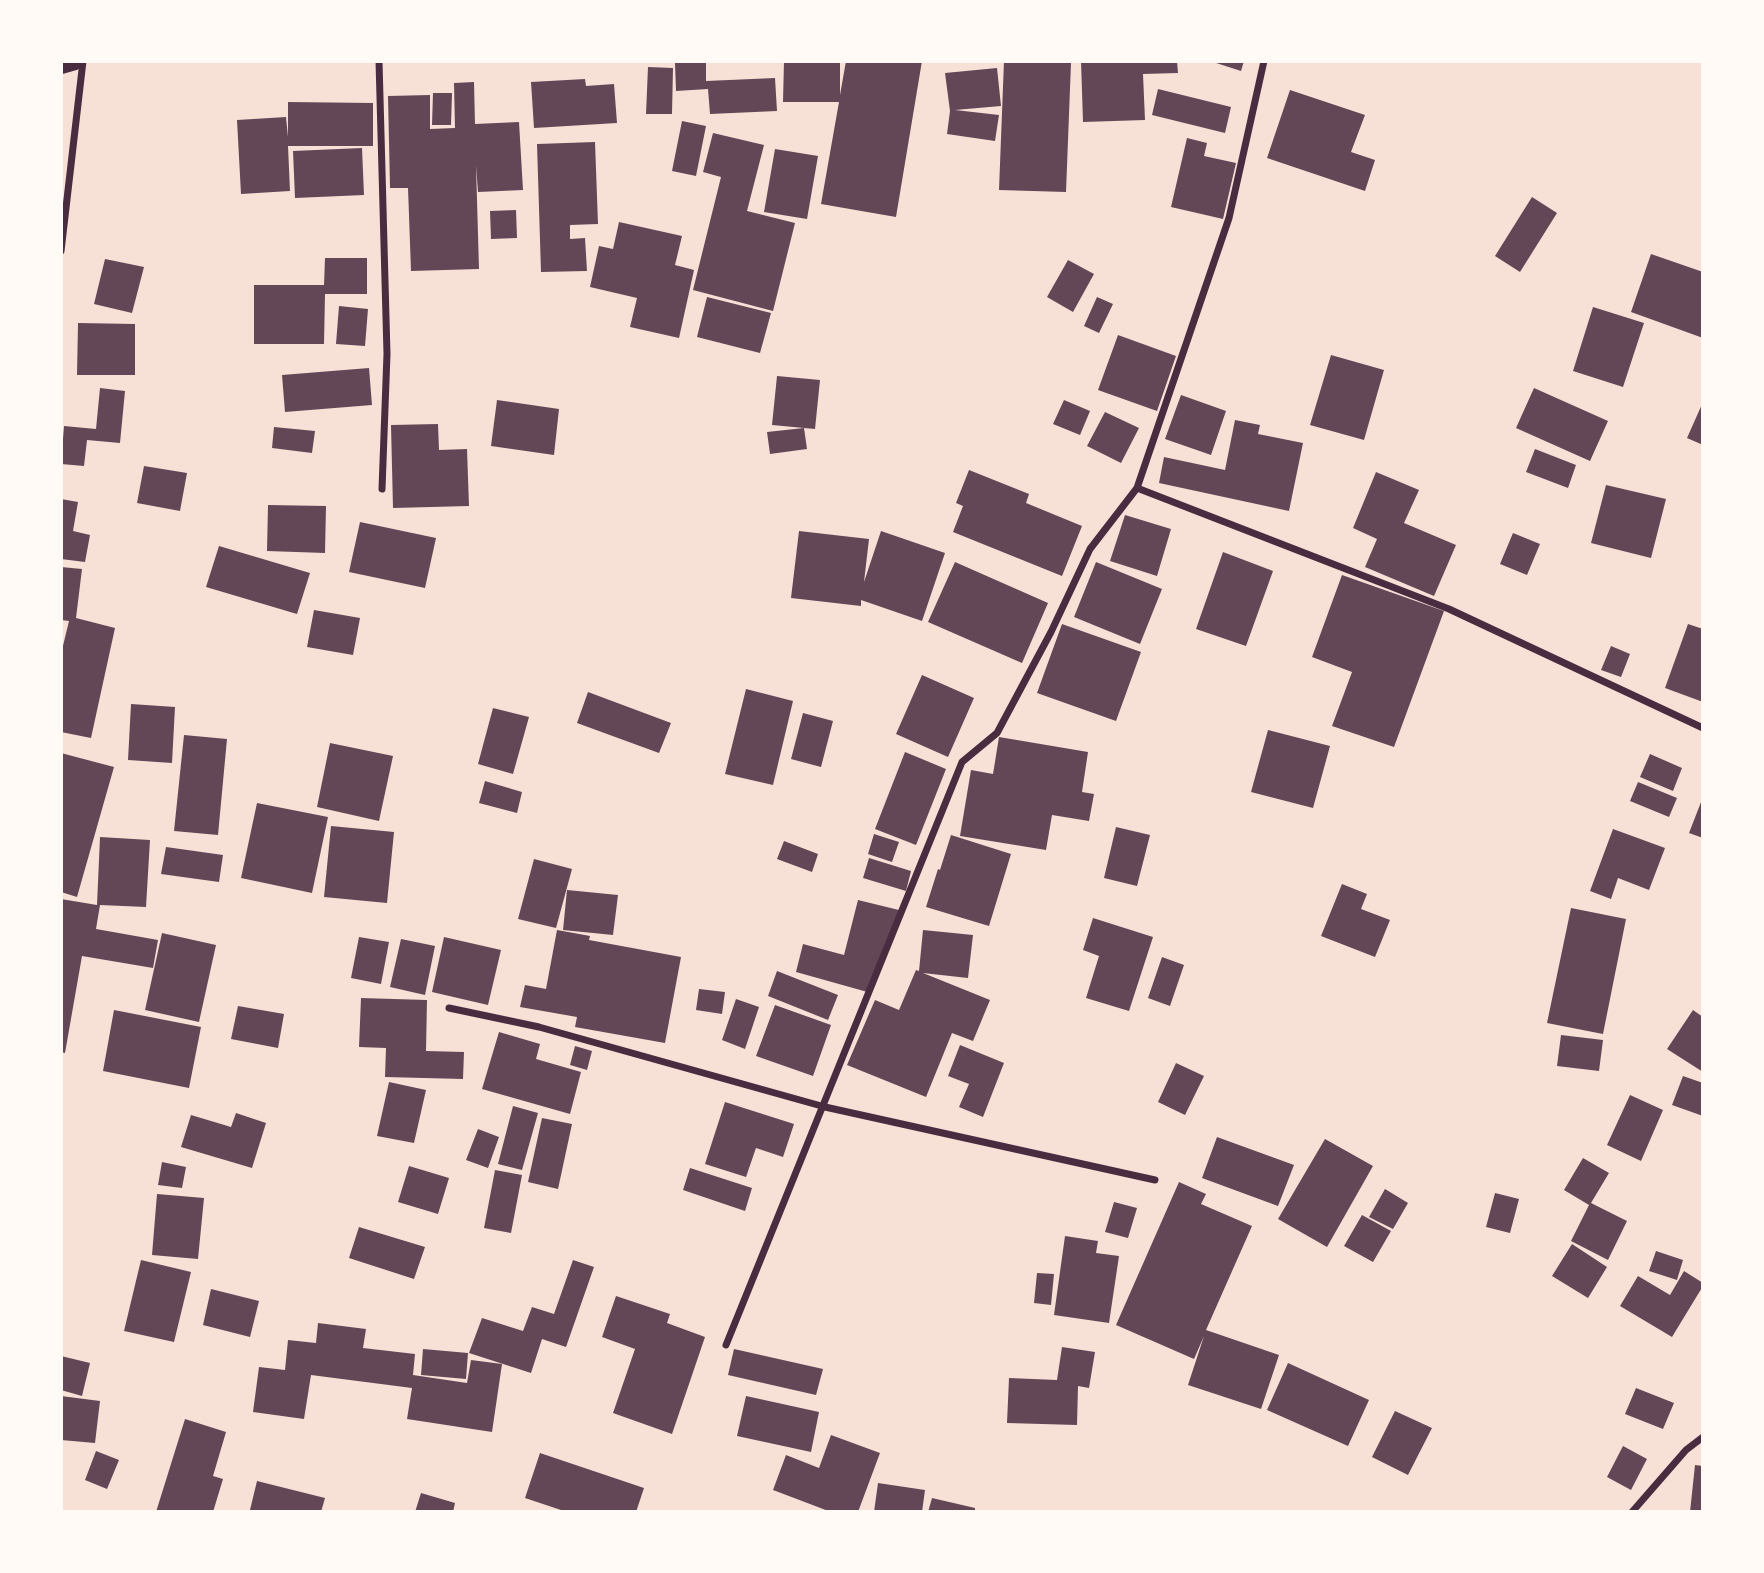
<!DOCTYPE html>
<style>
body{margin:0}
#map{position:relative;width:1764px;height:1573px;overflow:hidden;background:#f7e1d7;font-family:"Roboto Condensed",sans-serif}
canvas{display:block}
.frame{position:absolute;inset:0;border:63px solid #fffaf5;pointer-events:none}
</style>
<div id="map">
<canvas width="1764" height="1573"></canvas>
<div class="frame"></div>
</div>
<script>
const ctx = document.querySelector('canvas').getContext('2d');
ctx.lineJoin = 'round';
function fill(path, color) {
  ctx.fillStyle = color;
  ctx.fill(path, 'evenodd');
}
function toPath(rows) {
  const path = new Path2D();
  for (const r of rows) {
    path.moveTo(r[0], r[1]);
    for (let i = 2; i < r.length; i += 2) path.lineTo(r[i], r[i + 1]);
  }
  return path;
}
function stroke(path, color, width, dash) {
  ctx.strokeStyle = color;
  ctx.lineWidth = width;
  ctx.lineCap = dash ? 'butt' : 'round';
  ctx.setLineDash(dash || []);
  ctx.stroke(path);
}
fill(toPath([
 [706,61,706,81,775,78,777,111,710,114,708,89,676,91,675,63],
 [784,61,840,61,840,95,846,61,922,61,896,217,821,204,839,102,783,102],
 [1004,61,1071,63,1066,192,999,190],
 [1081,61,1177,61,1178,73,1143,74,1145,120,1083,122],
 [1210,61,1244,61,1241,71],
 [648,67,673,68,672,114,646,114],
 [997,68,1001,106,955,110,999,115,995,141,947,134,950,111,945,73],
 [585,79,586,86,614,84,617,123,534,128,531,82],
 [474,82,475,124,519,122,523,190,478,192,476,165,479,269,411,271,408,188,390,188,388,96,430,95,430,129,455,128,454,83],
 [1158,89,1231,107,1225,133,1152,115],
 [1290,90,1365,115,1351,152,1375,160,1365,191,1267,158],
 [433,93,452,93,451,125,432,125],
 [288,102,373,103,373,146,288,146,290,191,241,194,237,120,286,117,288,137],
 [682,121,706,126,696,176,672,171],
 [713,133,764,145,747,211,795,223,773,311,693,290,721,177,703,172],
 [1187,138,1207,143,1204,156,1236,163,1223,219,1171,207],
 [595,142,598,224,570,225,570,239,585,238,587,271,541,272,537,144],
 [362,148,364,195,295,198,293,151],
 [775,149,818,156,807,219,764,212],
 [1532,197,1557,213,1520,272,1495,256],
 [516,210,517,238,491,239,490,211],
 [619,222,682,236,675,265,694,270,679,338,630,327,637,298,590,287,599,246,613,249],
 [1651,254,1703,272,1703,338,1631,312],
 [325,258,367,258,367,294,325,294,324,344,254,344,254,285,324,285],
 [105,259,144,267,132,313,94,304],
 [1068,260,1094,274,1073,312,1047,297],
 [707,297,771,313,760,353,697,337],
 [1097,297,1113,304,1099,333,1084,326],
 [339,306,368,309,365,346,336,344],
 [1593,307,1644,323,1623,387,1573,371],
 [78,323,135,324,135,375,77,375],
 [1118,335,1176,356,1157,411,1098,390],
 [1331,355,1384,370,1364,440,1310,425],
 [369,368,372,405,285,412,282,375],
 [777,376,820,380,815,429,772,425],
 [100,388,125,391,120,443,87,440,84,466,61,464,64,426,96,429],
 [1534,388,1608,421,1590,461,1516,428],
 [1181,395,1226,411,1211,455,1165,439],
 [497,400,559,409,554,455,491,446],
 [1064,400,1090,411,1080,435,1053,424],
 [1703,402,1703,445,1687,438],
 [1105,412,1139,428,1121,463,1087,446],
 [1235,420,1260,425,1258,434,1303,443,1289,511,1159,483,1164,457,1225,470],
 [438,424,439,450,467,449,469,506,393,508,391,425],
 [274,427,315,431,312,453,272,448],
 [804,428,807,449,770,454,767,432],
 [1535,449,1576,465,1568,488,1526,472],
 [144,466,187,473,180,511,137,503],
 [969,470,1029,494,1026,503,1082,526,1062,576,953,532,963,506,956,503],
 [1376,472,1419,490,1404,523,1456,545,1434,596,1365,567,1377,539,1353,528],
 [1606,485,1666,499,1651,558,1591,543],
 [61,499,78,502,73,531,90,535,85,562,61,559],
 [268,505,326,506,325,553,267,551],
 [1125,515,1171,529,1157,576,1110,561],
 [360,522,436,538,425,588,349,572],
 [799,531,869,539,864,582,881,531,945,553,922,621,861,600,861,606,791,598],
 [1513,533,1540,544,1527,575,1500,564],
 [219,546,310,573,297,614,206,587],
 [1223,552,1273,571,1246,646,1196,629],
 [955,562,1048,603,1022,663,928,622],
 [1096,562,1162,589,1140,644,1074,617],
 [61,567,82,569,76,618,115,628,91,738,61,732,61,654,69,621,61,620],
 [1342,575,1444,611,1394,747,1332,726,1352,672,1312,657],
 [314,610,360,618,353,655,307,647],
 [1062,624,1141,652,1116,721,1037,693],
 [1688,624,1703,629,1703,702,1665,688],
 [1611,646,1630,654,1621,677,1601,670],
 [922,675,974,698,948,757,896,734],
 [746,689,793,701,773,785,725,774],
 [588,692,671,723,659,753,577,723],
 [131,704,175,707,172,763,128,760],
 [493,708,529,717,513,774,478,764],
 [803,713,833,721,821,767,791,759],
 [1268,730,1330,746,1313,808,1251,792],
 [184,735,227,739,218,835,174,831],
 [999,737,1088,752,1082,792,1094,794,1089,821,1052,815,1046,850,960,836,971,770,993,774],
 [330,743,393,756,379,821,317,807],
 [905,752,946,769,916,845,875,829],
 [61,753,114,767,77,897,61,892],
 [1650,754,1682,768,1673,791,1640,777],
 [485,781,522,792,517,813,479,803],
 [1638,782,1677,798,1669,817,1630,801],
 [1703,797,1703,838,1689,833],
 [257,803,328,817,312,893,241,878],
 [331,826,394,832,387,903,324,897],
 [1116,827,1150,835,1137,886,1104,878],
 [1613,829,1665,848,1649,890,1618,878,1611,899,1590,891],
 [874,834,899,842,892,862,868,854],
 [951,835,1011,854,989,926,926,907,938,869,940,870],
 [100,837,150,840,146,907,100,905,96,929,158,940,153,968,82,956,65,1053,61,1052,61,899,97,905],
 [784,841,818,854,812,872,777,859],
 [166,847,223,855,219,882,161,874],
 [869,858,911,871,906,891,863,878],
 [534,859,572,869,556,928,518,919],
 [1342,884,1367,894,1361,909,1390,920,1375,957,1321,936],
 [567,890,618,895,613,935,563,930],
 [858,900,903,911,871,993,796,972,803,944,844,955],
 [1571,908,1626,919,1603,1034,1547,1023],
 [1093,918,1153,937,1129,1011,1086,998,1099,956,1083,950],
 [557,930,590,936,589,940,681,957,665,1043,575,1027,577,1017,520,1007,525,985,546,989],
 [923,930,973,935,968,978,923,973,990,1000,973,1041,952,1033,926,1097,847,1065,875,1000,899,1010,916,970,919,971],
 [162,933,216,945,199,1022,145,1010],
 [359,937,389,942,381,984,351,978],
 [444,937,501,950,488,1005,432,992],
 [401,939,435,946,425,995,390,987],
 [1162,957,1184,965,1170,1006,1148,998],
 [777,971,838,995,828,1020,768,996],
 [699,989,725,992,722,1014,696,1010],
 [361,998,427,1000,426,1051,464,1052,463,1079,385,1077,386,1048,359,1047],
 [736,999,759,1007,745,1049,722,1040],
 [775,1005,831,1025,813,1076,756,1056],
 [238,1006,284,1014,278,1048,231,1039],
 [114,1010,201,1027,189,1088,103,1071],
 [1693,1010,1703,1017,1703,1072,1667,1049],
 [499,1032,540,1044,536,1059,581,1072,570,1114,482,1089],
 [1561,1035,1603,1040,1599,1071,1557,1066],
 [960,1045,1004,1063,983,1117,959,1107,969,1084,948,1076],
 [575,1046,592,1051,587,1070,570,1065],
 [1176,1063,1204,1076,1185,1115,1158,1102],
 [1683,1076,1703,1083,1703,1116,1672,1105],
 [389,1082,426,1090,414,1143,377,1136],
 [1630,1095,1663,1110,1641,1161,1607,1145],
 [725,1102,794,1124,783,1157,756,1148,746,1177,705,1164],
 [513,1106,538,1113,522,1170,498,1164],
 [236,1113,266,1123,252,1168,181,1147,191,1115,231,1127],
 [542,1118,572,1124,558,1189,528,1182],
 [478,1129,499,1137,488,1168,466,1160],
 [1217,1137,1294,1165,1278,1206,1202,1178],
 [1325,1139,1373,1166,1327,1247,1278,1219],
 [1583,1158,1609,1173,1591,1203,1627,1221,1608,1260,1571,1241,1589,1205,1564,1190],
 [162,1162,186,1167,182,1188,158,1185],
 [409,1166,449,1178,438,1214,398,1202],
 [690,1168,752,1188,745,1211,683,1190],
 [495,1170,522,1175,511,1233,484,1228],
 [1179,1182,1206,1194,1201,1204,1252,1226,1206,1330,1279,1355,1261,1409,1188,1385,1204,1336,1194,1359,1116,1325],
 [1385,1189,1408,1203,1393,1229,1369,1217],
 [1495,1193,1519,1199,1510,1233,1486,1227],
 [157,1194,204,1198,198,1259,152,1255],
 [1114,1202,1137,1208,1128,1238,1105,1232],
 [1362,1215,1391,1231,1373,1262,1344,1246],
 [359,1227,425,1247,414,1279,349,1258],
 [1065,1236,1098,1241,1096,1253,1119,1256,1109,1323,1054,1315],
 [1572,1244,1607,1267,1588,1298,1552,1276],
 [1656,1251,1683,1260,1677,1280,1649,1271],
 [141,1260,191,1272,174,1342,124,1331],
 [573,1260,594,1267,566,1347,542,1339,531,1373,469,1353,482,1318,523,1331,532,1307,554,1314],
 [1684,1271,1703,1283,1703,1286,1672,1337,1620,1306,1638,1276,1670,1295],
 [1037,1273,1054,1274,1051,1305,1034,1303],
 [211,1289,259,1301,250,1337,203,1325],
 [616,1296,670,1314,667,1323,705,1337,672,1434,613,1413,635,1349,602,1337],
 [318,1323,366,1329,363,1348,415,1354,413,1375,467,1383,471,1360,502,1364,492,1432,407,1419,412,1388,311,1375,304,1419,253,1412,259,1367,285,1370,288,1340,316,1343],
 [1062,1347,1095,1352,1089,1388,1078,1386,1077,1425,1007,1423,1009,1378,1057,1380],
 [423,1349,468,1353,466,1379,421,1375],
 [734,1349,823,1369,816,1395,728,1375],
 [61,1356,90,1363,82,1396,61,1390],
 [1288,1363,1369,1400,1348,1446,1267,1410],
 [1636,1388,1674,1403,1663,1429,1625,1414],
 [61,1396,100,1401,95,1443,61,1440],
 [746,1396,819,1412,811,1452,737,1436],
 [1395,1411,1432,1428,1408,1475,1372,1457],
 [185,1419,226,1432,213,1476,223,1479,213,1512,156,1512],
 [831,1435,880,1453,858,1512,831,1512,773,1490,786,1455,819,1468],
 [1623,1446,1647,1459,1631,1490,1607,1477],
 [96,1451,119,1460,107,1489,85,1480],
 [540,1453,644,1488,636,1512,567,1512,525,1498],
 [1695,1465,1703,1466,1703,1512,1690,1512],
 [257,1481,325,1498,321,1512,259,1512,250,1510],
 [878,1483,925,1490,922,1512,874,1512],
 [421,1493,455,1503,453,1512,415,1512],
 [932,1498,975,1508,975,1512,928,1512]
]), '#644757');
stroke(toPath([
 [379,61,387,354,382,489],
 [61,251,83,61],
 [1137,488,1449,609,1703,728],
 [449,1008,539,1027,825,1107,1155,1180],
 [726,1345,962,762,997,733,1051,632,1090,549,1137,488,1229,218,1264,61],
 [1632,1512,1686,1450,1703,1437]
]), '#4a2c40', 7);
stroke(toPath([
 [61,65,75,61]
]), '#4a2c40', 18);
</script>
